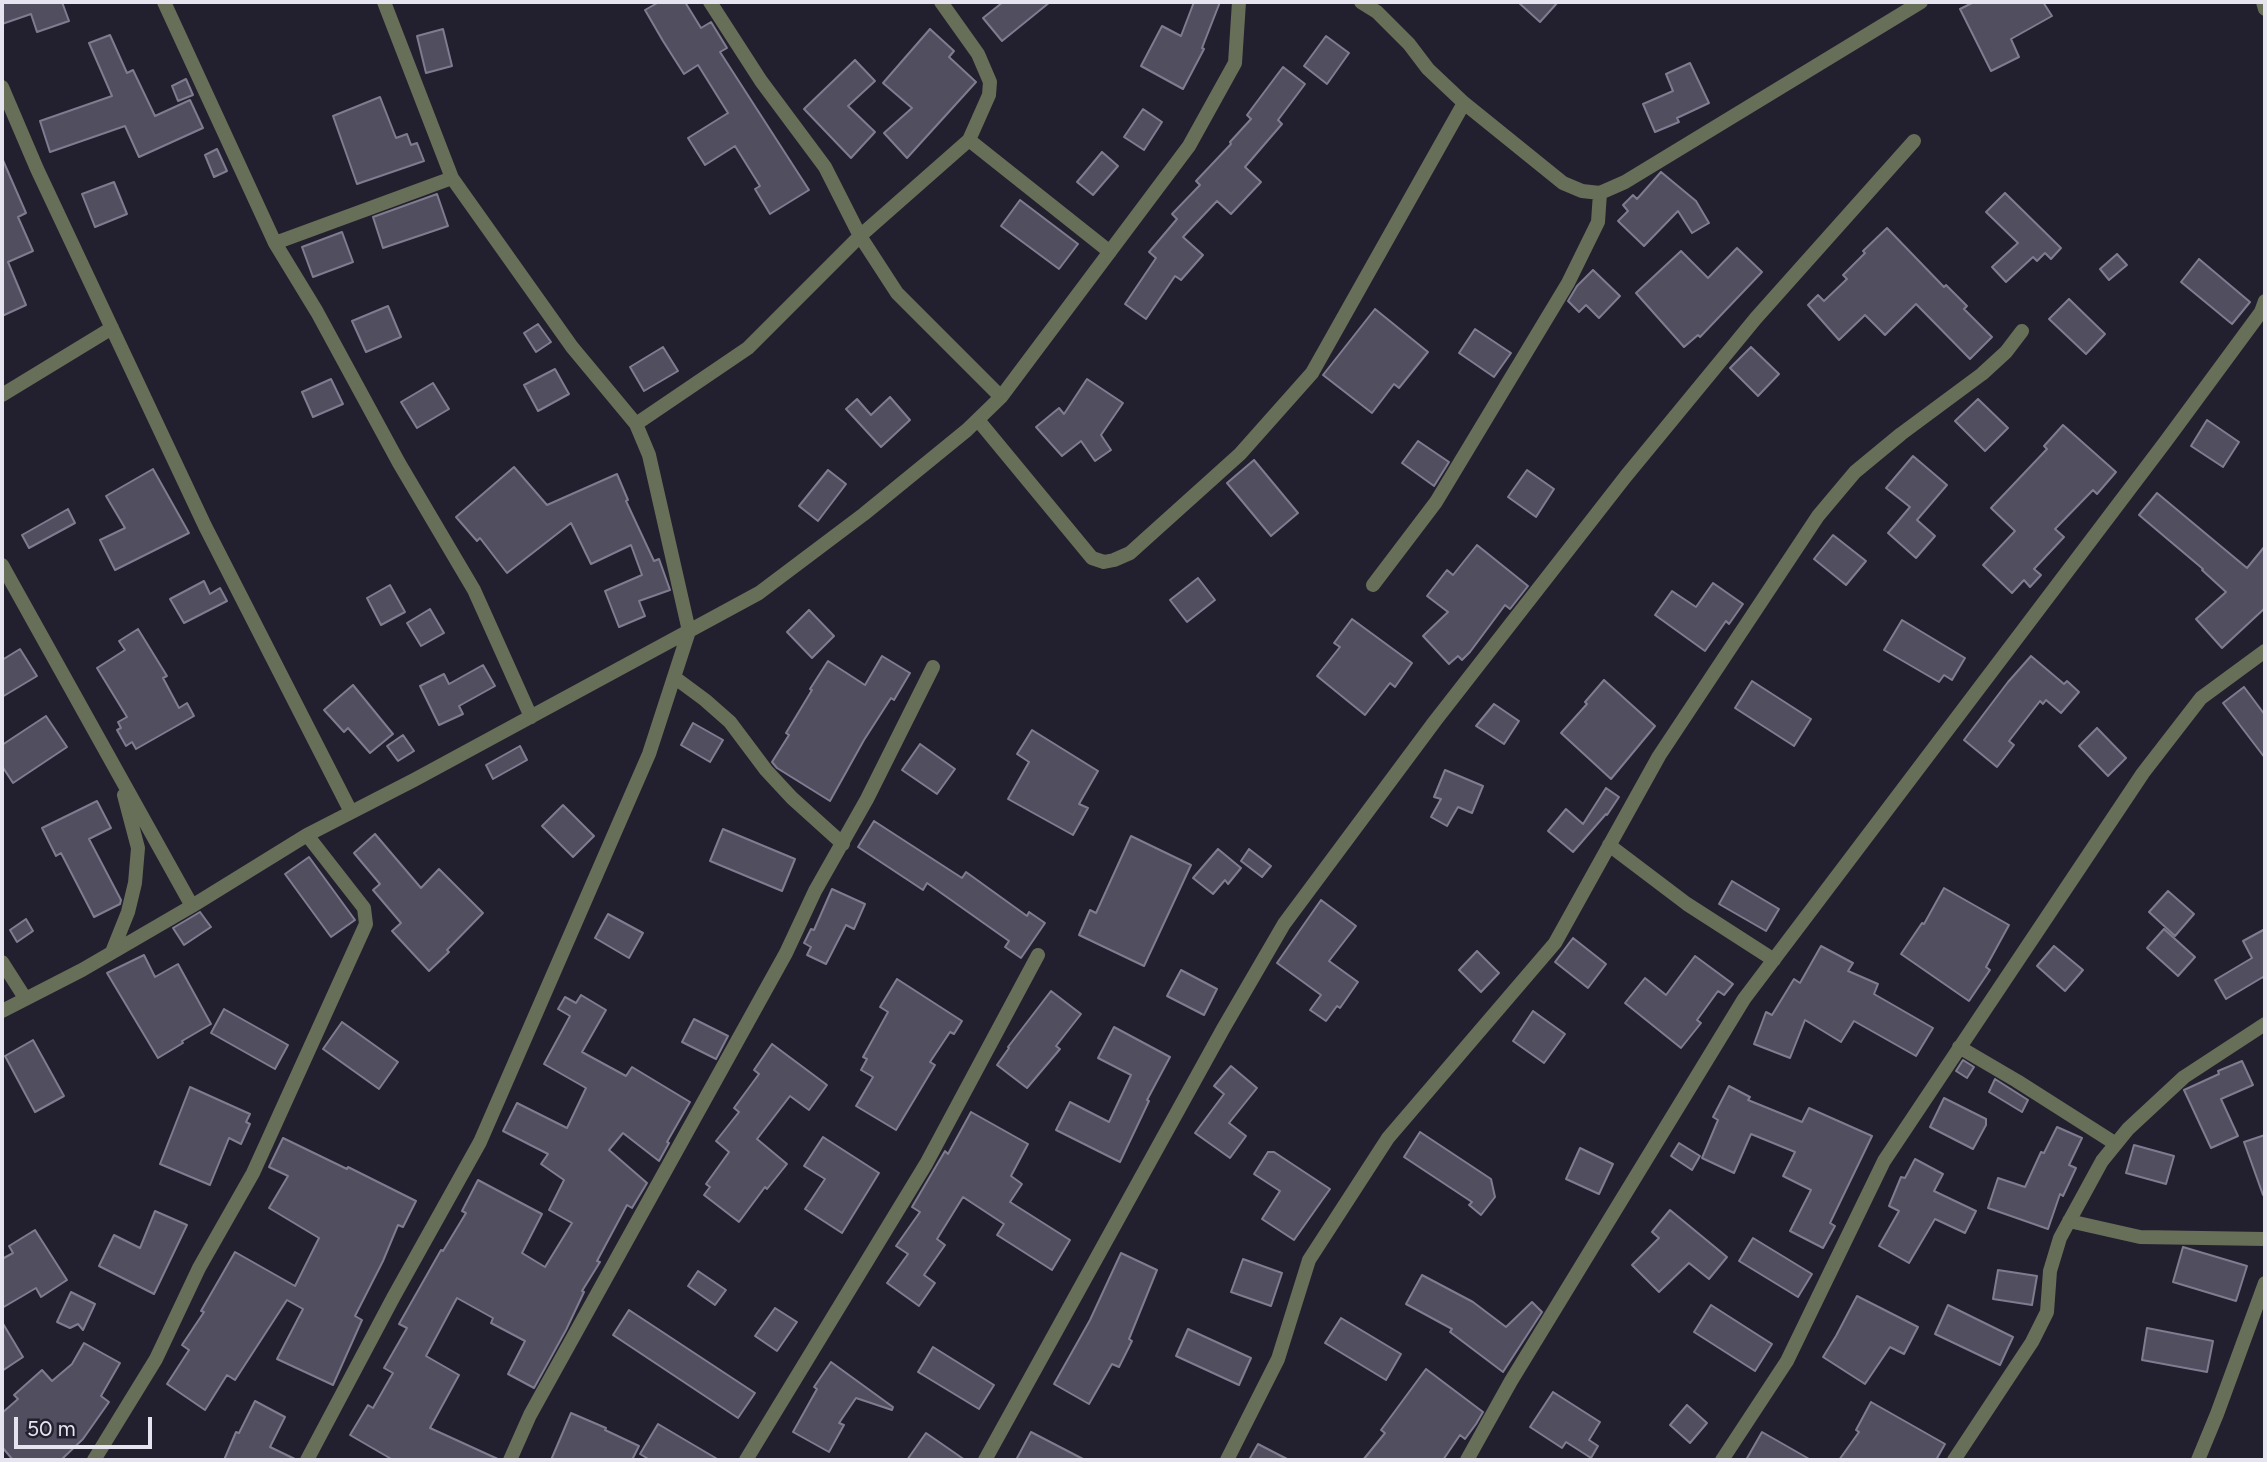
<!DOCTYPE html>
<style>
body{margin:0}
#map{position:relative;width:2267px;height:1462px;overflow:hidden;background:#221f2f;font-family:Figtree,sans-serif}
canvas{display:block}
.frame{position:absolute;inset:0;border:4px solid #e6e4ef;pointer-events:none}
.scale{position:absolute;left:14px;top:1417px;width:138px;height:32px;box-sizing:border-box;border:4px solid #e6e4ef;border-top:0;padding-left:9px;font-size:21px;line-height:24px;white-space:nowrap;color:#e6e4ef;-webkit-text-stroke:5px #221f2f;paint-order:stroke}
</style>
<div id="map">
<canvas width="2267" height="1462"></canvas>
<div class="frame"></div>
<div class="scale">50 m</div>
</div>
<script>
const ctx = document.querySelector('canvas').getContext('2d');
ctx.lineJoin = 'round';
function fill(path, color) {
  ctx.fillStyle = color;
  ctx.fill(path, 'evenodd');
}
function toPath(rows) {
  const path = new Path2D();
  for (const r of rows) {
    path.moveTo(r[0], r[1]);
    for (let i = 2; i < r.length; i += 2) path.lineTo(r[i], r[i + 1]);
  }
  return path;
}
function stroke(path, color, width, dash) {
  ctx.strokeStyle = color;
  ctx.lineWidth = width;
  ctx.lineCap = dash ? 'butt' : 'round';
  ctx.setLineDash(dash || []);
  ctx.stroke(path);
}
const building = toPath([
 [2,2,62,2,69,21,37,32,31,14,2,24,2,2],
 [659,2,685,2,701,28,711,22,727,48,720,52,809,190,770,214,755,189,760,186,735,146,705,165,688,138,728,113,698,65,684,74,663,41,645,10,659,2],
 [1003,2,1050,2,1002,41,983,18,1003,2],
 [1194,2,1220,2,1202,48,1204,49,1183,89,1141,66,1162,26,1181,36,1194,2],
 [1518,2,1558,2,1540,22,1518,2],
 [1974,2,2043,2,2052,16,2011,39,2019,57,1991,71,1960,9,1974,2],
 [443,29,452,66,426,73,417,36,443,29],
 [930,29,954,51,949,57,976,82,907,158,884,133,912,108,883,83,930,29],
 [110,35,127,73,133,70,155,116,190,100,203,128,139,157,125,126,50,152,40,121,112,96,89,43,110,35],
 [1326,36,1349,53,1327,84,1304,66,1326,36],
 [855,60,875,81,848,106,875,132,851,158,804,109,855,60],
 [1690,63,1709,103,1677,118,1679,122,1655,132,1643,104,1673,91,1666,74,1690,63],
 [1283,67,1305,84,1278,120,1282,124,1245,167,1261,182,1231,214,1217,201,1183,237,1203,255,1181,280,1175,276,1146,319,1125,304,1156,258,1149,252,1177,219,1172,214,1200,185,1196,181,1231,144,1230,142,1251,119,1247,115,1283,67],
 [186,79,193,95,178,101,172,86,186,79],
 [380,97,396,138,407,134,411,145,417,143,424,161,357,184,333,116,380,97],
 [1143,109,1162,122,1144,150,1124,137,1143,109],
 [217,149,227,171,214,177,205,155,217,149],
 [1102,152,1118,166,1093,195,1077,182,1102,152],
 [2,158,26,213,18,217,33,251,8,262,26,305,2,316,2,158],
 [1661,172,1696,201,1709,223,1692,233,1678,211,1644,246,1618,221,1628,211,1623,205,1633,195,1637,199,1661,172],
 [114,182,127,214,95,227,82,194,114,182],
 [2005,193,2061,248,2051,259,2045,253,2037,261,2033,257,2006,282,1992,267,2018,243,1986,212,2005,193],
 [437,194,448,226,383,248,373,217,437,194],
 [1020,200,1078,244,1059,269,1001,226,1020,200],
 [1887,228,1944,287,1946,285,1967,306,1964,309,1992,337,1970,359,1916,304,1885,335,1865,315,1839,340,1808,305,1818,295,1824,301,1847,279,1843,275,1865,253,1863,251,1887,228],
 [342,232,353,262,313,277,302,247,342,232],
 [1737,248,1762,272,1700,337,1698,335,1684,347,1636,293,1681,251,1708,278,1737,248],
 [2117,254,2127,265,2109,280,2100,269,2117,254],
 [2199,259,2250,302,2232,324,2181,282,2199,259],
 [1593,270,1620,296,1599,318,1586,305,1579,312,1568,301,1577,286,1593,270],
 [2069,299,2105,334,2086,354,2049,319,2069,299],
 [388,306,401,337,366,352,352,321,388,306],
 [1375,309,1428,352,1399,388,1394,384,1372,413,1323,375,1375,309],
 [538,324,551,342,536,352,524,333,538,324],
 [1475,329,1511,353,1494,377,1459,353,1475,329],
 [663,347,678,371,644,391,630,367,663,347],
 [1751,347,1779,374,1758,396,1730,368,1751,347],
 [555,369,569,394,538,411,524,385,555,369],
 [331,379,343,404,313,417,302,392,331,379],
 [1087,379,1123,403,1101,435,1111,450,1095,461,1081,441,1062,456,1036,427,1059,408,1064,414,1087,379],
 [433,383,449,409,417,428,401,402,433,383],
 [890,397,910,420,881,447,846,409,857,399,871,415,890,397],
 [1978,399,2008,428,1985,451,1955,421,1978,399],
 [2207,420,2239,442,2223,467,2191,446,2207,420],
 [2063,425,2116,472,2097,494,2093,490,2055,529,2064,537,2034,569,2041,575,2030,587,2024,580,2012,593,1983,565,2015,531,1991,508,2047,449,2044,446,2063,425],
 [1418,441,1449,462,1434,486,1402,463,1418,441],
 [1913,456,1947,485,1917,520,1935,536,1916,558,1888,533,1910,507,1886,488,1913,456],
 [1254,460,1298,513,1271,536,1227,483,1254,460],
 [514,467,547,505,617,474,628,500,626,501,654,561,659,559,670,590,639,601,645,616,619,627,605,591,642,575,631,545,591,564,571,523,507,573,480,538,477,541,456,517,514,467],
 [153,469,189,533,115,570,100,540,125,528,106,496,153,469],
 [828,470,846,484,818,521,799,506,828,470],
 [1527,470,1554,489,1536,517,1508,497,1527,470],
 [2157,493,2247,568,2265,546,2265,608,2222,648,2196,619,2226,592,2202,570,2203,569,2139,515,2157,493],
 [68,509,75,523,29,548,22,535,68,509],
 [1833,535,1866,561,1846,585,1814,559,1833,535],
 [1477,545,1528,586,1510,609,1505,605,1470,652,1462,660,1458,656,1449,664,1423,636,1448,612,1427,596,1447,570,1453,575,1477,545],
 [1198,578,1215,600,1187,622,1170,600,1198,578],
 [204,581,210,594,220,588,227,601,184,623,170,599,204,581],
 [1713,583,1743,604,1729,624,1726,621,1705,651,1655,615,1672,591,1696,607,1713,583],
 [390,585,405,612,381,625,367,598,390,585],
 [430,609,444,633,421,646,407,623,430,609],
 [809,610,834,636,812,658,787,632,809,610],
 [1352,619,1412,663,1395,687,1390,683,1365,715,1317,676,1340,647,1334,643,1352,619],
 [1902,620,1965,658,1952,680,1944,675,1939,682,1884,650,1902,620],
 [138,629,167,676,163,678,179,708,187,703,194,716,136,749,132,742,126,746,117,730,121,728,118,722,127,717,97,668,125,650,119,641,138,629],
 [20,649,37,676,2,697,2,660,20,649],
 [882,656,910,673,894,700,891,698,864,740,830,801,777,768,772,762,789,735,786,733,812,690,810,689,828,661,865,685,882,656],
 [2031,656,2064,684,2067,681,2079,692,2061,713,2046,700,2043,704,2040,701,2009,741,2014,745,1997,767,1964,740,2008,682,2031,656],
 [483,665,495,686,459,706,463,714,439,725,420,686,444,674,449,684,483,665],
 [1604,680,1655,726,1611,779,1561,733,1587,704,1585,702,1604,680],
 [1752,681,1811,719,1794,746,1735,708,1752,681],
 [353,685,393,734,370,753,348,728,344,732,324,710,353,685],
 [2244,687,2265,715,2265,758,2223,703,2244,687],
 [1494,704,1519,721,1504,744,1476,726,1494,704],
 [46,716,67,747,13,783,2,766,2,745,46,716],
 [693,723,723,740,710,762,681,745,693,723],
 [2097,728,2126,758,2108,776,2079,746,2097,728],
 [1032,730,1098,771,1079,804,1088,808,1073,835,1008,799,1029,762,1017,754,1032,730],
 [403,735,414,751,398,761,387,746,403,735],
 [920,744,955,769,937,794,902,770,920,744],
 [520,746,527,760,493,779,486,765,520,746],
 [1445,770,1483,786,1472,813,1458,807,1447,826,1431,817,1441,799,1434,797,1445,770],
 [1606,788,1619,797,1607,815,1606,814,1573,852,1548,831,1566,809,1583,824,1606,788],
 [97,801,111,828,89,839,121,900,120,904,94,917,61,853,56,856,42,828,97,801],
 [563,805,594,836,573,857,542,826,563,805],
 [874,821,962,878,966,872,1027,916,1029,912,1045,923,1021,958,1005,947,1009,941,927,883,923,890,858,847,874,821],
 [723,829,795,859,782,891,710,861,723,829],
 [375,834,421,888,439,869,483,913,447,950,449,952,429,971,392,931,401,923,373,890,380,884,354,853,375,834],
 [1131,836,1191,865,1144,966,1079,935,1090,910,1096,913,1131,836],
 [1218,849,1241,868,1228,884,1225,880,1213,894,1193,878,1218,849],
 [1249,849,1271,866,1262,877,1241,861,1249,849],
 [309,857,355,920,331,937,285,874,309,857],
 [1732,881,1779,909,1766,931,1719,904,1732,881],
 [1944,888,2009,925,1986,967,1990,970,1969,1001,1901,954,1922,923,1924,924,1944,888],
 [832,889,865,904,854,929,846,925,826,964,807,955,811,947,804,943,811,929,814,930,832,889],
 [2168,891,2194,914,2175,936,2149,912,2168,891],
 [1321,900,1356,926,1329,961,1358,982,1340,1008,1337,1006,1326,1021,1310,1010,1321,995,1277,963,1321,900],
 [200,912,211,927,184,945,173,928,200,912],
 [608,914,643,933,629,958,595,938,608,914],
 [26,919,33,931,17,942,10,930,26,919],
 [2164,929,2195,957,2178,976,2147,948,2164,929],
 [2265,929,2265,981,2263,977,2226,999,2215,980,2252,958,2243,941,2265,929],
 [1573,938,1606,964,1588,988,1555,962,1573,938],
 [1821,946,1853,963,1848,971,1878,984,1874,994,1933,1028,1916,1056,1854,1021,1841,1042,1805,1020,1790,1058,1754,1044,1766,1012,1772,1015,1794,979,1800,983,1821,946],
 [2054,946,2083,970,2065,991,2037,966,2054,946],
 [1477,951,1499,973,1481,992,1459,970,1477,951],
 [144,955,155,977,178,964,211,1024,182,1041,183,1043,158,1058,107,973,144,955],
 [1695,956,1733,984,1724,995,1718,991,1697,1020,1701,1023,1681,1048,1625,1003,1645,978,1666,995,1695,956],
 [1181,970,1217,989,1204,1015,1167,996,1181,970],
 [897,979,962,1021,954,1034,950,1032,930,1062,935,1065,896,1130,856,1106,873,1077,861,1070,867,1059,863,1057,888,1012,880,1007,897,979],
 [1051,991,1081,1014,1056,1046,1060,1049,1027,1088,997,1065,1009,1048,1008,1047,1051,991],
 [581,995,606,1010,582,1052,626,1076,632,1067,690,1102,667,1142,669,1143,659,1161,623,1133,609,1150,647,1183,632,1208,627,1205,597,1261,600,1262,582,1291,584,1292,566,1330,534,1388,508,1374,525,1341,491,1323,493,1318,457,1298,426,1356,459,1375,430,1428,500,1460,393,1460,350,1435,368,1405,373,1408,393,1373,384,1368,407,1328,399,1324,441,1250,443,1251,466,1213,462,1211,478,1180,542,1214,522,1253,545,1267,572,1223,549,1210,564,1180,541,1164,548,1154,503,1131,517,1103,567,1128,586,1088,544,1064,570,1016,558,1009,565,997,576,1003,581,995],
 [224,1009,288,1045,275,1069,211,1033,224,1009],
 [1533,1011,1565,1034,1544,1063,1513,1041,1533,1011],
 [694,1019,728,1036,716,1059,682,1042,694,1019],
 [342,1022,398,1062,379,1089,323,1049,342,1022],
 [1114,1027,1170,1057,1147,1100,1149,1101,1120,1162,1056,1130,1070,1102,1109,1122,1131,1075,1098,1058,1114,1027],
 [33,1040,64,1096,35,1112,5,1056,33,1040],
 [772,1044,827,1085,809,1110,790,1096,757,1139,787,1164,767,1189,765,1187,739,1222,704,1195,710,1187,706,1184,729,1152,716,1141,739,1112,734,1108,759,1074,754,1070,772,1044],
 [1963,1060,1974,1067,1967,1078,1956,1071,1963,1060],
 [2242,1061,2253,1085,2221,1099,2238,1136,2211,1148,2184,1090,2219,1074,2218,1071,2242,1061],
 [1231,1066,1257,1088,1229,1123,1246,1136,1230,1158,1195,1133,1224,1094,1214,1086,1231,1066],
 [1995,1079,2028,1100,2022,1112,1989,1092,1995,1079],
 [1729,1086,1750,1097,1748,1100,1802,1122,1809,1108,1872,1136,1830,1223,1835,1226,1823,1248,1790,1231,1811,1190,1783,1176,1795,1152,1751,1134,1734,1173,1702,1158,1718,1120,1713,1117,1729,1086],
 [190,1087,250,1114,246,1122,250,1124,241,1144,229,1138,210,1185,160,1164,190,1087],
 [1944,1098,1986,1119,1986,1125,1973,1149,1930,1127,1944,1098],
 [971,1112,1028,1144,1011,1176,1022,1184,1010,1202,1070,1240,1052,1270,997,1235,1004,1224,963,1197,937,1239,945,1245,924,1275,935,1283,919,1306,887,1283,908,1254,896,1246,920,1212,912,1207,945,1151,948,1154,971,1112],
 [2057,1127,2082,1138,2069,1165,2076,1168,2063,1196,2060,1194,2048,1229,1988,1208,1998,1178,2025,1187,2041,1152,2044,1153,2057,1127],
 [1420,1132,1491,1179,1495,1197,1481,1215,1469,1205,1472,1202,1404,1157,1420,1132],
 [2265,1135,2265,1195,2263,1195,2244,1142,2265,1135],
 [823,1137,879,1173,842,1233,805,1209,825,1179,804,1166,823,1137],
 [283,1138,347,1169,348,1167,416,1201,403,1227,398,1225,383,1261,355,1316,362,1320,333,1385,277,1359,303,1309,287,1300,235,1380,227,1375,205,1410,167,1384,189,1350,182,1345,204,1312,201,1311,235,1252,295,1286,319,1238,269,1208,288,1176,269,1167,283,1138],
 [1679,1143,1700,1156,1692,1170,1671,1156,1679,1143],
 [2134,1145,2174,1156,2166,1184,2126,1173,2134,1145],
 [1580,1148,1613,1164,1599,1194,1566,1179,1580,1148],
 [1268,1152,1274,1152,1330,1189,1294,1240,1262,1219,1280,1191,1254,1174,1268,1152],
 [1915,1159,1943,1174,1934,1191,1976,1211,1965,1233,1935,1219,1909,1263,1879,1246,1899,1211,1889,1206,1901,1177,1905,1178,1915,1159],
 [1670,1210,1727,1257,1709,1279,1689,1263,1659,1292,1632,1265,1659,1238,1652,1232,1670,1210],
 [155,1211,187,1225,154,1294,99,1266,114,1235,140,1248,155,1211],
 [35,1230,67,1280,41,1297,36,1288,2,1308,2,1259,13,1253,9,1246,35,1230],
 [1753,1238,1812,1274,1798,1297,1739,1261,1753,1238],
 [2183,1247,2247,1266,2236,1301,2173,1282,2183,1247],
 [1121,1253,1157,1270,1129,1339,1132,1341,1119,1367,1112,1364,1089,1404,1054,1384,1090,1320,1121,1253],
 [1243,1259,1282,1273,1271,1306,1231,1292,1243,1259],
 [1998,1270,2037,1276,2032,1305,1993,1299,1998,1270],
 [698,1271,726,1290,715,1305,688,1286,698,1271],
 [1422,1275,1473,1302,1506,1327,1532,1302,1542,1312,1503,1372,1450,1332,1452,1329,1406,1304,1422,1275],
 [71,1292,95,1304,83,1330,78,1324,70,1328,57,1322,71,1292],
 [1857,1296,1918,1327,1904,1354,1890,1347,1865,1384,1823,1357,1836,1336,1857,1296],
 [1711,1305,1772,1344,1755,1371,1694,1332,1711,1305],
 [1948,1305,2013,1337,2000,1365,1935,1334,1948,1305],
 [775,1308,797,1322,777,1351,755,1336,775,1308],
 [629,1310,755,1393,738,1418,613,1335,629,1310],
 [1341,1318,1401,1354,1386,1380,1325,1343,1341,1318],
 [2,1322,23,1357,2,1371,2,1322],
 [2147,1328,2213,1341,2207,1372,2142,1360,2147,1328],
 [1188,1329,1251,1358,1239,1385,1176,1356,1188,1329],
 [84,1343,120,1363,101,1396,109,1402,83,1439,61,1460,13,1460,2,1447,2,1413,18,1399,14,1395,42,1370,52,1381,72,1364,84,1343],
 [933,1347,994,1385,979,1409,918,1372,933,1347],
 [831,1362,893,1407,892,1410,856,1398,839,1423,844,1425,829,1452,793,1432,817,1389,814,1387,831,1362],
 [1426,1369,1483,1412,1476,1424,1465,1439,1460,1435,1443,1460,1363,1460,1385,1433,1381,1430,1426,1369],
 [1553,1392,1600,1422,1589,1440,1598,1446,1591,1458,1566,1442,1562,1448,1530,1427,1553,1392],
 [255,1401,285,1417,270,1447,297,1460,224,1460,236,1432,239,1433,255,1401],
 [1871,1402,1945,1444,1936,1460,1839,1460,1859,1432,1856,1430,1871,1402],
 [1687,1405,1707,1423,1690,1443,1670,1425,1687,1405],
 [571,1413,606,1428,605,1430,639,1446,632,1460,551,1460,571,1413],
 [658,1424,719,1460,650,1460,640,1454,658,1424],
 [1031,1432,1085,1460,1016,1460,1031,1432],
 [1762,1432,1811,1460,1746,1460,1762,1432],
 [926,1433,965,1460,907,1460,926,1433],
 [1258,1444,1289,1460,1249,1460,1258,1444]
]);
fill(building, '#514e60');
stroke(building, '#807c90', 2);
stroke(toPath([
 [164,2,275,243,317,312,399,463,474,590,531,717],
 [710,2,761,81,825,167,860,236,897,293,1001,397],
 [941,2,978,54,990,82,989,95,969,140,1110,252],
 [1361,2,1377,12,1409,44,1428,69,1464,103,1563,183,1582,191,1600,193,1625,182,1921,2],
 [2263,2,2265,9],
 [2,87,37,169,205,526,351,812],
 [275,243,452,178],
 [2,395,112,328],
 [978,420,1092,558,1104,562,1114,560,1130,553,1240,454,1312,373,1464,103],
 [636,424,748,348,860,236,969,140],
 [2,565,192,906],
 [1373,585,1436,502,1568,283,1598,222,1600,193],
 [674,677,705,700,730,722,766,770,792,798,843,844],
 [1609,845,1687,904,1774,960],
 [112,952,128,912,135,883,138,848,124,795],
 [2,962,25,998],
 [2,1011,82,970,192,906,307,835,414,780,759,593,864,514,967,430,1001,397,1189,146,1235,63,1239,2],
 [1959,1047,2017,1081,2116,1144],
 [2069,1221,2140,1237,2265,1239],
 [94,1460,156,1359,199,1268,253,1173,366,924,364,908,307,835],
 [307,1460,393,1298,480,1142,649,754,689,631,649,455,636,424,572,347,452,178,384,2],
 [510,1460,530,1415,786,953,815,891,867,799,933,667],
 [746,1460,926,1164,1038,955],
 [985,1460,1223,1029,1284,924,1435,721,1626,476,1756,318,1914,141],
 [1227,1460,1278,1359,1309,1260,1388,1138,1555,943,1659,756,1818,516,1855,472,1901,434,1982,374,2006,352,2022,331],
 [1467,1460,1511,1381,1744,999,2166,441,2261,312,2265,301],
 [1722,1460,1787,1361,1884,1161,2143,773,2201,698,2265,651],
 [1954,1460,2032,1342,2047,1312,2050,1271,2060,1238,2102,1161,2128,1129,2184,1077,2265,1024],
 [2198,1460,2217,1414,2265,1283]
]), '#676f58', 14);
</script>
